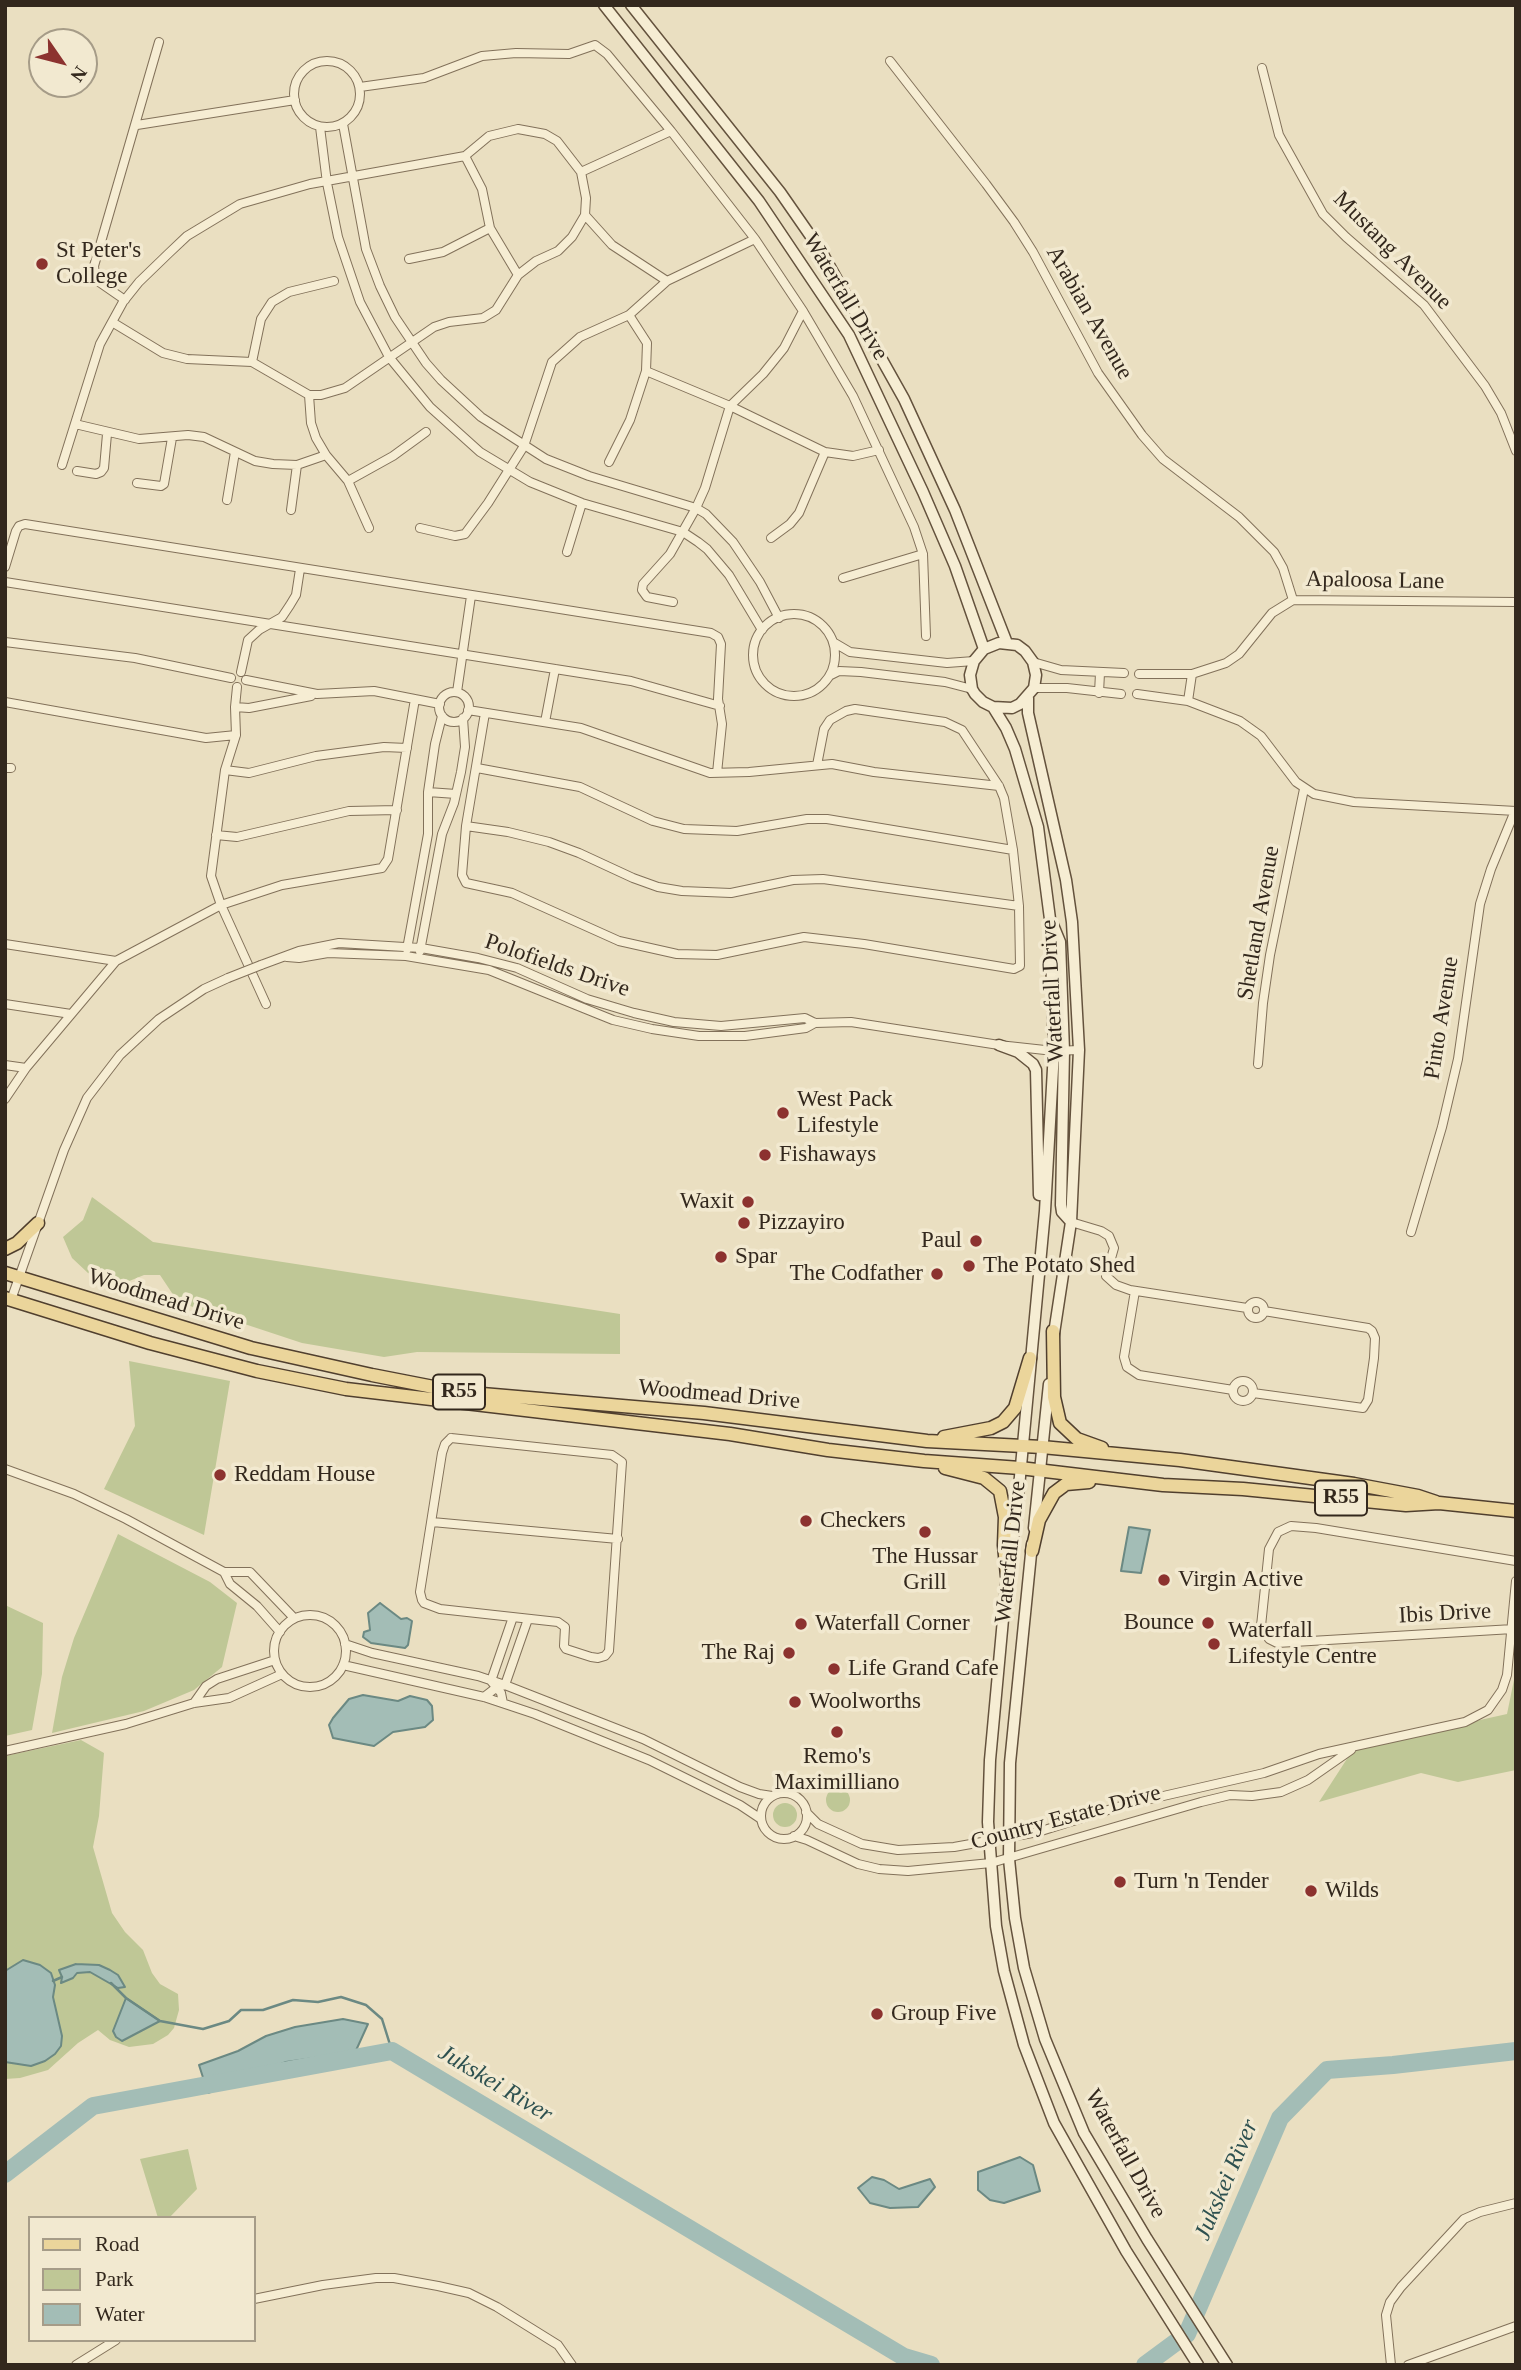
<!DOCTYPE html>
<style>
body{margin:0}
#map{position:relative;width:1521px;height:2370px;overflow:hidden;background:#eadfc1;font-family:"Times New Roman",serif}
canvas{display:block}
.frame{position:absolute;inset:0;border:7px solid #33281d;pointer-events:none}
.legend{position:absolute;left:28px;top:2216px;width:228px;height:126px;box-sizing:border-box;background:#f2e9d0;border:2px solid #a69c88;margin:0;padding:9px 12px;list-style:none;font-size:21px;color:#33281d}
.legend li{display:flex;align-items:center;gap:14px;height:35px}
.legend b{width:35px;border:2px solid #a69c88}
.north{position:absolute;left:28px;top:28px;width:70px;height:70px;box-sizing:border-box;background:#f2e9d0;border:2px solid #a69c88;border-radius:50%;rotate:125deg;font-size:19px;font-weight:700;line-height:28px;text-align:center;color:#33281d}
.north::after{content:'';display:block;margin:auto;width:24px;height:32px;background:#8c322f;clip-path:polygon(50% 0,100% 100%,50% 72%,0 100%)}
</style>
<div id="map">
<canvas width="1521" height="2370"></canvas>
<div class="frame"></div>
<ul class="legend">
<li><b style="height:9px;background:#ebd59b"></b>Road</li>
<li><b style="height:19px;background:#bfc796"></b>Park</li>
<li><b style="height:19px;background:#a3bdb6"></b>Water</li>
</ul>
<div class="north">N</div>
</div>
<script>
const ctx = document.querySelector('canvas').getContext('2d');
ctx.lineJoin = 'round';
function fill(path, color) {
  ctx.fillStyle = color;
  ctx.fill(path, 'evenodd');
}
function toPath(rows) {
  const path = new Path2D();
  for (const r of rows) {
    if (r.length === 3) {
      path.moveTo(r[0] + r[2], r[1]);
      path.arc(r[0], r[1], r[2], 0, 2 * Math.PI);
      continue;
    }
    path.moveTo(r[0], r[1]);
    for (let i = 2; i < r.length; i += 2) path.lineTo(r[i], r[i + 1]);
  }
  return path;
}
function stroke(path, color, width, dash) {
  ctx.strokeStyle = color;
  ctx.lineWidth = width;
  ctx.lineCap = dash ? 'butt' : 'round';
  ctx.setLineDash(dash || []);
  ctx.stroke(path);
}
function drawText(font, color, halo, rows, align = 'center') {
  ctx.font = font + ' "Times New Roman",serif';
  ctx.lineWidth = 7;
  ctx.setLineDash([]);
  ctx.textBaseline = 'middle';
  ctx.strokeStyle = halo;
  ctx.fillStyle = color;
  for (const [text, x, y, turn = 0] of rows) {
    ctx.save();
    ctx.translate(x, y);
    ctx.rotate((+turn || 0) * Math.PI / 180);
    ctx.textAlign = isNaN(turn) ? turn : align;
    if (halo) ctx.strokeText(text, 0, 0);
    ctx.fillText(text, 0, 0);
    ctx.restore();
  }
}
fill(toPath([
 [92,1197,153,1242,620,1314,620,1354,417,1352,384,1357,302,1343,178,1302,160,1275,144,1275,122,1284,88,1273,72,1258,63,1237,83,1220],
 [129,1361,230,1381,204,1535,104,1489,135,1426],
 [118,1534,210,1582,237,1603,222,1667,194,1690,144,1711,52,1733,62,1677,74,1638],
 [5,1605,43,1623,42,1674,32,1730,5,1736],
 [1516,1670,1516,1770,1458,1782,1421,1773,1319,1802,1354,1748,1507,1714],
 [81,1740,104,1753,99,1816,93,1847,112,1913,125,1932,143,1950,152,1973,160,1984,178,1994,179,2010,174,2028,168,2035,153,2044,129,2047,110,2040,98,2030,78,2043,48,2070,20,2078,5,2079,5,1756],
 [838,1800,12],
 [785,1815,12],
 [188,2149,197,2189,169,2218,158,2218,140,2159]
]), '#bfc796');
const water = toPath([
 [1129,1527,1150,1530,1141,1573,1121,1571,1129,1527],
 [380,1603,401,1619,407,1618,412,1621,408,1645,405,1648,371,1643,363,1637,364,1632,370,1630,368,1613,380,1603],
 [363,1695,398,1701,410,1696,427,1700,432,1706,433,1720,425,1727,393,1732,374,1746,333,1738,329,1725,333,1718,349,1699,363,1695],
 [23,1960,40,1965,51,1973,55,1985,53,1997,62,2036,61,2046,55,2054,45,2061,31,2066,5,2062,5,1971,23,1960],
 [76,1964,99,1965,110,1970,118,1975,125,1987,118,1988,90,1972,77,1973,73,1978,61,1983,62,1977,59,1970,76,1964],
 [126,1998,160,2021,122,2041,116,2037,113,2031,126,1998],
 [343,2019,368,2024,353,2057,328,2056,286,2062,208,2093,199,2065,238,2051,266,2036,295,2027,343,2019],
 [1020,2157,1033,2165,1040,2191,1004,2203,990,2200,978,2190,978,2172,1020,2157],
 [872,2177,884,2180,899,2189,930,2179,935,2187,918,2207,890,2208,870,2203,858,2188,872,2177]
]);
fill(water, '#a3bdb6');
stroke(water, '#6b8983', 2);
stroke(toPath([
 [53,1981,62,1977],
 [111,1983,126,1998,160,2021,203,2029,229,2021,241,2010,263,2010,293,2000,318,2002,341,1997,366,2005,382,2019,392,2051]
]), '#6b8983', 2.5);
stroke(toPath([
 [5,2174,93,2106,392,2051,904,2357,931,2365],
 [1145,2365,1187,2334,1280,2118,1327,2070,1393,2065,1516,2051]
]), '#a3bdb6', 18);
const minor = toPath([
 [327,94,33],
 [890,61,986,184,1014,222,1033,252,1098,373,1142,435,1163,459,1239,517,1274,552,1283,568,1293,600],
 [1262,68,1279,135,1323,214,1346,237,1424,305,1485,386,1501,413,1516,451],
 [360,87,424,78,482,56,516,53,569,54,595,45,607,54,671,131],
 [343,124,366,249,380,286,395,317,426,363,441,380,481,417,546,459,589,476,696,508,706,514,733,542,760,582,779,618],
 [137,125,295,100],
 [320,127,327,183,338,237,360,302,389,357,430,407,480,452,530,482,582,503,683,532,698,542,707,549,729,575,762,630],
 [518,129,545,134,557,141,581,172,586,198,585,215,572,237,558,251,536,261,518,275,496,310,483,318,449,322,434,327,345,388,321,395,309,395,252,362,187,359,163,353,112,322,123,302,139,282,169,253,187,236,240,204,310,184,465,156,489,136,518,129],
 [465,156,482,189,490,228,518,275],
 [581,172,671,131,755,239,803,311,853,396,914,527,923,554,926,636],
 [585,215,612,245,667,281],
 [409,259,443,252,490,228],
 [125,300,99,282,95,275,94,266,159,42],
 [252,362,261,319,272,302,289,292,334,281],
 [646,371,730,406,825,452,853,456,879,450],
 [309,395,311,423,316,438,326,455,348,481,369,528],
 [75,424,139,439,188,435,204,437,255,461,273,464,297,465,326,455],
 [609,462,630,420,646,371,647,343,629,315,667,281,755,239],
 [62,465,100,344,112,322],
 [77,471,96,474,101,472,104,468,107,434],
 [348,481,393,456,426,432],
 [137,483,161,486,164,484,172,438],
 [227,500,235,452],
 [291,510,297,465],
 [420,528,455,536,465,534,488,503,524,446,552,362,580,337,629,315],
 [771,538,790,524,799,513,825,452],
 [567,552,582,503],
 [5,567,16,531,19,526,25,524,711,633,718,637,721,644,718,699,722,724,717,773],
 [843,578,923,554],
 [5,582,631,681,720,706],
 [673,602,647,597,642,590,643,584,670,554,696,508,705,488,730,406,763,374,784,348,803,311],
 [794,655,41],
 [5,642,135,658,231,678],
 [833,642,850,652,947,663,974,661],
 [1033,662,1061,670,1124,673],
 [241,672,248,640,259,630,282,617,290,605,296,595,300,569],
 [1139,674,1192,674,1226,663,1239,654,1272,613,1293,600,1516,602],
 [831,675,839,671,861,672,945,682,972,689],
 [246,680,317,694,374,691,440,704],
 [237,687,235,707,236,735,225,770,211,876,221,905,266,1004],
 [1034,688,1067,688,1121,694],
 [457,692,471,596],
 [454,707,15],
 [1099,693,1100,673],
 [1137,694,1188,701,1240,721,1261,736,1296,782,1314,794,1354,802,1516,811],
 [1188,701,1192,674],
 [5,702,206,738,236,735],
 [235,707,249,708,311,696],
 [468,710,581,728,710,773,749,772,832,764,874,772,999,786],
 [485,713,466,826,462,875,466,883,512,893,619,941,677,954,717,955,804,937,864,944,1014,969,1020,966,1019,906,1013,850,1004,798,999,786,962,730,945,722,855,709,846,711,830,720,824,729,817,765],
 [545,722,555,669],
 [5,768,11,768],
 [477,768,580,787,653,821,684,829,737,831,807,819,827,819,1013,850],
 [225,770,249,773,316,756,384,747,407,748],
 [428,792,456,794],
 [466,826,508,832,549,842,579,853,633,878,658,887,682,891,731,893,793,880,823,879,1019,906],
 [216,835,237,837,349,811,397,810],
 [5,944,116,961,221,905,282,885,382,868,388,859,415,699],
 [407,949,428,834,428,792,435,744,442,716],
 [420,951,442,834,454,803,461,772,465,747,463,718],
 [287,957,299,958,328,953,406,956,489,970,613,1020,652,1029,699,1036,745,1036,806,1028,815,1023],
 [261,965,299,951,339,943,421,948,478,958,517,968,587,999,634,1013,674,1022,721,1026,805,1018,815,1023,851,1022,999,1045,1054,1051,1079,1050],
 [5,1004,71,1014],
 [1258,1064,1263,1003,1270,955,1304,789],
 [5,1065,26,1068],
 [5,1099,26,1068,116,961],
 [1071,1222,1101,1231,1109,1236,1114,1248,1106,1276,1116,1285,1130,1290,1247,1308],
 [1411,1232,1442,1127,1458,1059,1480,904,1491,869,1515,811],
 [1135,1291,1124,1357,1127,1367,1139,1375,1233,1390],
 [11,1300,64,1150,87,1098,120,1055,159,1019,204,989,228,978],
 [1256,1310,8],
 [1243,1391,10],
 [1253,1393,1363,1408,1368,1400,1374,1358,1375,1338,1372,1331,1368,1328,1264,1311],
 [451,1438,612,1455,622,1462,609,1651,605,1656,598,1658,591,1657,566,1649,564,1646,565,1627,558,1622,440,1609,424,1603,422,1600,420,1592,442,1453,445,1444,451,1438],
 [5,1469,74,1494,126,1519,224,1572,250,1572,294,1618],
 [432,1522,618,1539],
 [224,1572,230,1584,257,1606,280,1632],
 [310,1651,36],
 [1513,1629,1277,1643,1269,1639,1261,1626,1269,1549,1278,1532,1291,1526,1316,1528,1516,1561],
 [345,1644,372,1653,478,1676,505,1685,643,1739,740,1787,759,1794,772,1796],
 [343,1665,484,1697,535,1714,649,1760,740,1805,761,1819],
 [484,1697,497,1687,505,1685,528,1619],
 [194,1703,206,1686,217,1679,275,1660],
 [503,1703,501,1693,491,1681,513,1617],
 [5,1751,126,1724,194,1703,229,1698,282,1674],
 [784,1816,23],
 [806,1812,818,1824,862,1844,898,1850,954,1847,1038,1832,1124,1805,1264,1773,1319,1754,1465,1722,1488,1710,1502,1690,1507,1675,1516,1581],
 [794,1836,807,1840,858,1864,879,1869,908,1871,991,1863,1201,1802,1230,1795,1252,1796,1281,1792,1308,1780,1351,1750],
 [254,2299,323,2285,376,2278,394,2278,438,2286,469,2293,497,2307,558,2345,572,2365],
 [76,2365,116,2340],
 [1391,2365,1386,2315,1390,2302,1401,2287,1464,2219,1480,2212,1516,2203],
 [1408,2365,1516,2326]
]);
const secondary = toPath([
 [604,5,759,201,849,335,923,492,955,566,984,649],
 [631,5,780,192,821,251,904,399,955,510,1007,643],
 [1028,698,1028,713,1066,880,1072,922,1079,1050,1071,1222,1053,1340],
 [993,707,1012,708,1020,704,1034,688,1036,675,1033,662,1025,651,1017,645,999,643,984,649,974,661,970,675,972,689,975,694,983,702,993,707,1006,728,1015,749,1038,827,1050,919,1054,1051,1045,1211,1016,1519,1007,1576,990,1760,988,1822,996,1926,1004,1971,1024,2045,1054,2123,1126,2251,1198,2365],
 [1053,925,1060,942,1064,1051,1061,1205,1062,1212,1071,1222],
 [999,1045,1018,1052,1033,1064,1036,1070,1039,1195],
 [1034,1528,1049,1384],
 [1032,1544,1010,1763,1009,1859,1015,1918,1024,1968,1045,2039,1084,2133,1147,2239,1227,2365]
]);
const primary = toPath([
 [5,1249,17,1243,38,1223],
 [5,1273,251,1348,372,1375,459,1392,704,1413,927,1441,1042,1447,1180,1460,1354,1484,1418,1496,1436,1502],
 [5,1298,150,1343,257,1371,346,1389,730,1434,828,1450,924,1461,1020,1468,1163,1485,1243,1489,1406,1505,1439,1503,1516,1511],
 [1053,1331,1054,1397,1060,1423,1077,1439,1102,1448],
 [944,1437,991,1428,1003,1422,1015,1408,1030,1358],
 [945,1468,984,1478,1000,1491,1005,1517,1004,1545,1007,1576],
 [1032,1551,1039,1520,1054,1493,1066,1484,1089,1482]
]);
stroke(minor, '#82715a', 10);
stroke(secondary, '#64523d', 13);
stroke(primary, '#503f2e', 15);
stroke(minor, '#f6edd3', 8);
stroke(secondary, '#f6edd3', 10);
stroke(primary, '#ebd59b', 12);
const minorBridge = toPath([
 [228,978,261,965]
]);
stroke(minorBridge, '#82715a', 10, []);
stroke(minorBridge, '#f6edd3', 8);
for (const [x, y, r, color] of [
 [42,264,7,"#8c322f"],
 [783,1113,7,"#8c322f"],
 [765,1155,7,"#8c322f"],
 [748,1202,7,"#8c322f"],
 [744,1223,7,"#8c322f"],
 [976,1241,7,"#8c322f"],
 [721,1257,7,"#8c322f"],
 [969,1266,7,"#8c322f"],
 [937,1274,7,"#8c322f"],
 [220,1475,7,"#8c322f"],
 [806,1521,7,"#8c322f"],
 [925,1532,7,"#8c322f"],
 [1164,1580,7,"#8c322f"],
 [1208,1623,7,"#8c322f"],
 [801,1624,7,"#8c322f"],
 [1214,1644,7,"#8c322f"],
 [789,1653,7,"#8c322f"],
 [834,1669,7,"#8c322f"],
 [795,1702,7,"#8c322f"],
 [837,1732,7,"#8c322f"],
 [1120,1882,7,"#8c322f"],
 [1311,1891,7,"#8c322f"],
 [877,2014,7,"#8c322f"]
]) {
  const dot = new Path2D();
  dot.arc(x, y, r, 0, 2 * Math.PI);
  ctx.fillStyle = color;
  ctx.fill(dot);
  stroke(dot, '#f2e9d0', 2.5);
}
for (const [x, y, w] of [
 [459,1392,52],
 [1341,1498,52]
]) {
  const box = new Path2D();
  box.roundRect(x - w / 2, y - 17.5, w, 35, 5);
  ctx.fillStyle = '#f2e9d0';
  ctx.fill(box);
  stroke(box, '#33281d', 2);
}
drawText('bold 21px', '#33281d', null, [
 ["R55",459,1392],
 ["R55",1341,1498]
]);
drawText('23px', '#33281d', '#f2e9d0', [
 ["St Peter's",56,251],
 ["College",56,277],
 ["West Pack",797,1100],
 ["Lifestyle",797,1126],
 ["Fishaways",779,1155],
 ["Waxit",734,1202,"right"],
 ["Pizzayiro",758,1223],
 ["Paul",962,1241,"right"],
 ["Spar",735,1257],
 ["The Potato Shed",983,1266],
 ["The Codfather",923,1274,"right"],
 ["Reddam House",234,1475],
 ["Checkers",820,1521],
 ["The Hussar",925,1557,"center"],
 ["Grill",925,1583,"center"],
 ["Virgin Active",1178,1580],
 ["Bounce",1194,1623,"right"],
 ["Waterfall Corner",815,1624],
 ["Waterfall",1228,1631],
 ["Lifestyle Centre",1228,1657],
 ["The Raj",775,1653,"right"],
 ["Life Grand Cafe",848,1669],
 ["Woolworths",809,1702],
 ["Remo's",837,1757,"center"],
 ["Maximilliano",837,1783,"center"],
 ["Turn 'n Tender",1134,1882],
 ["Wilds",1325,1891],
 ["Group Five",891,2014]
], 'left');
drawText('23px', '#33281d', '#f2e9d0', [
 ["Mustang Avenue",1392,251,45],
 ["Waterfall Drive",845,297,59],
 ["Arabian Avenue",1089,313,60],
 ["Apaloosa Lane",1375,581,1],
 ["Shetland Avenue",1259,923,-80],
 ["Polofields Drive",557,966,19],
 ["Waterfall Drive",1053,991,-93],
 ["Pinto Avenue",1442,1018,-81],
 ["Woodmead Drive",166,1300,17],
 ["Woodmead Drive",719,1395,5],
 ["Waterfall Drive",1011,1552,-84],
 ["Ibis Drive",1445,1614,-3],
 ["Country Estate Drive",1066,1818,-15],
 ["Waterfall Drive",1125,2154,61]
]);
drawText('italic 24px', '#2e5150', '#f2e9d0', [
 ["Jukskei River",495,2084,31],
 ["Jukskei River",1227,2180,-67]
]);
</script>
